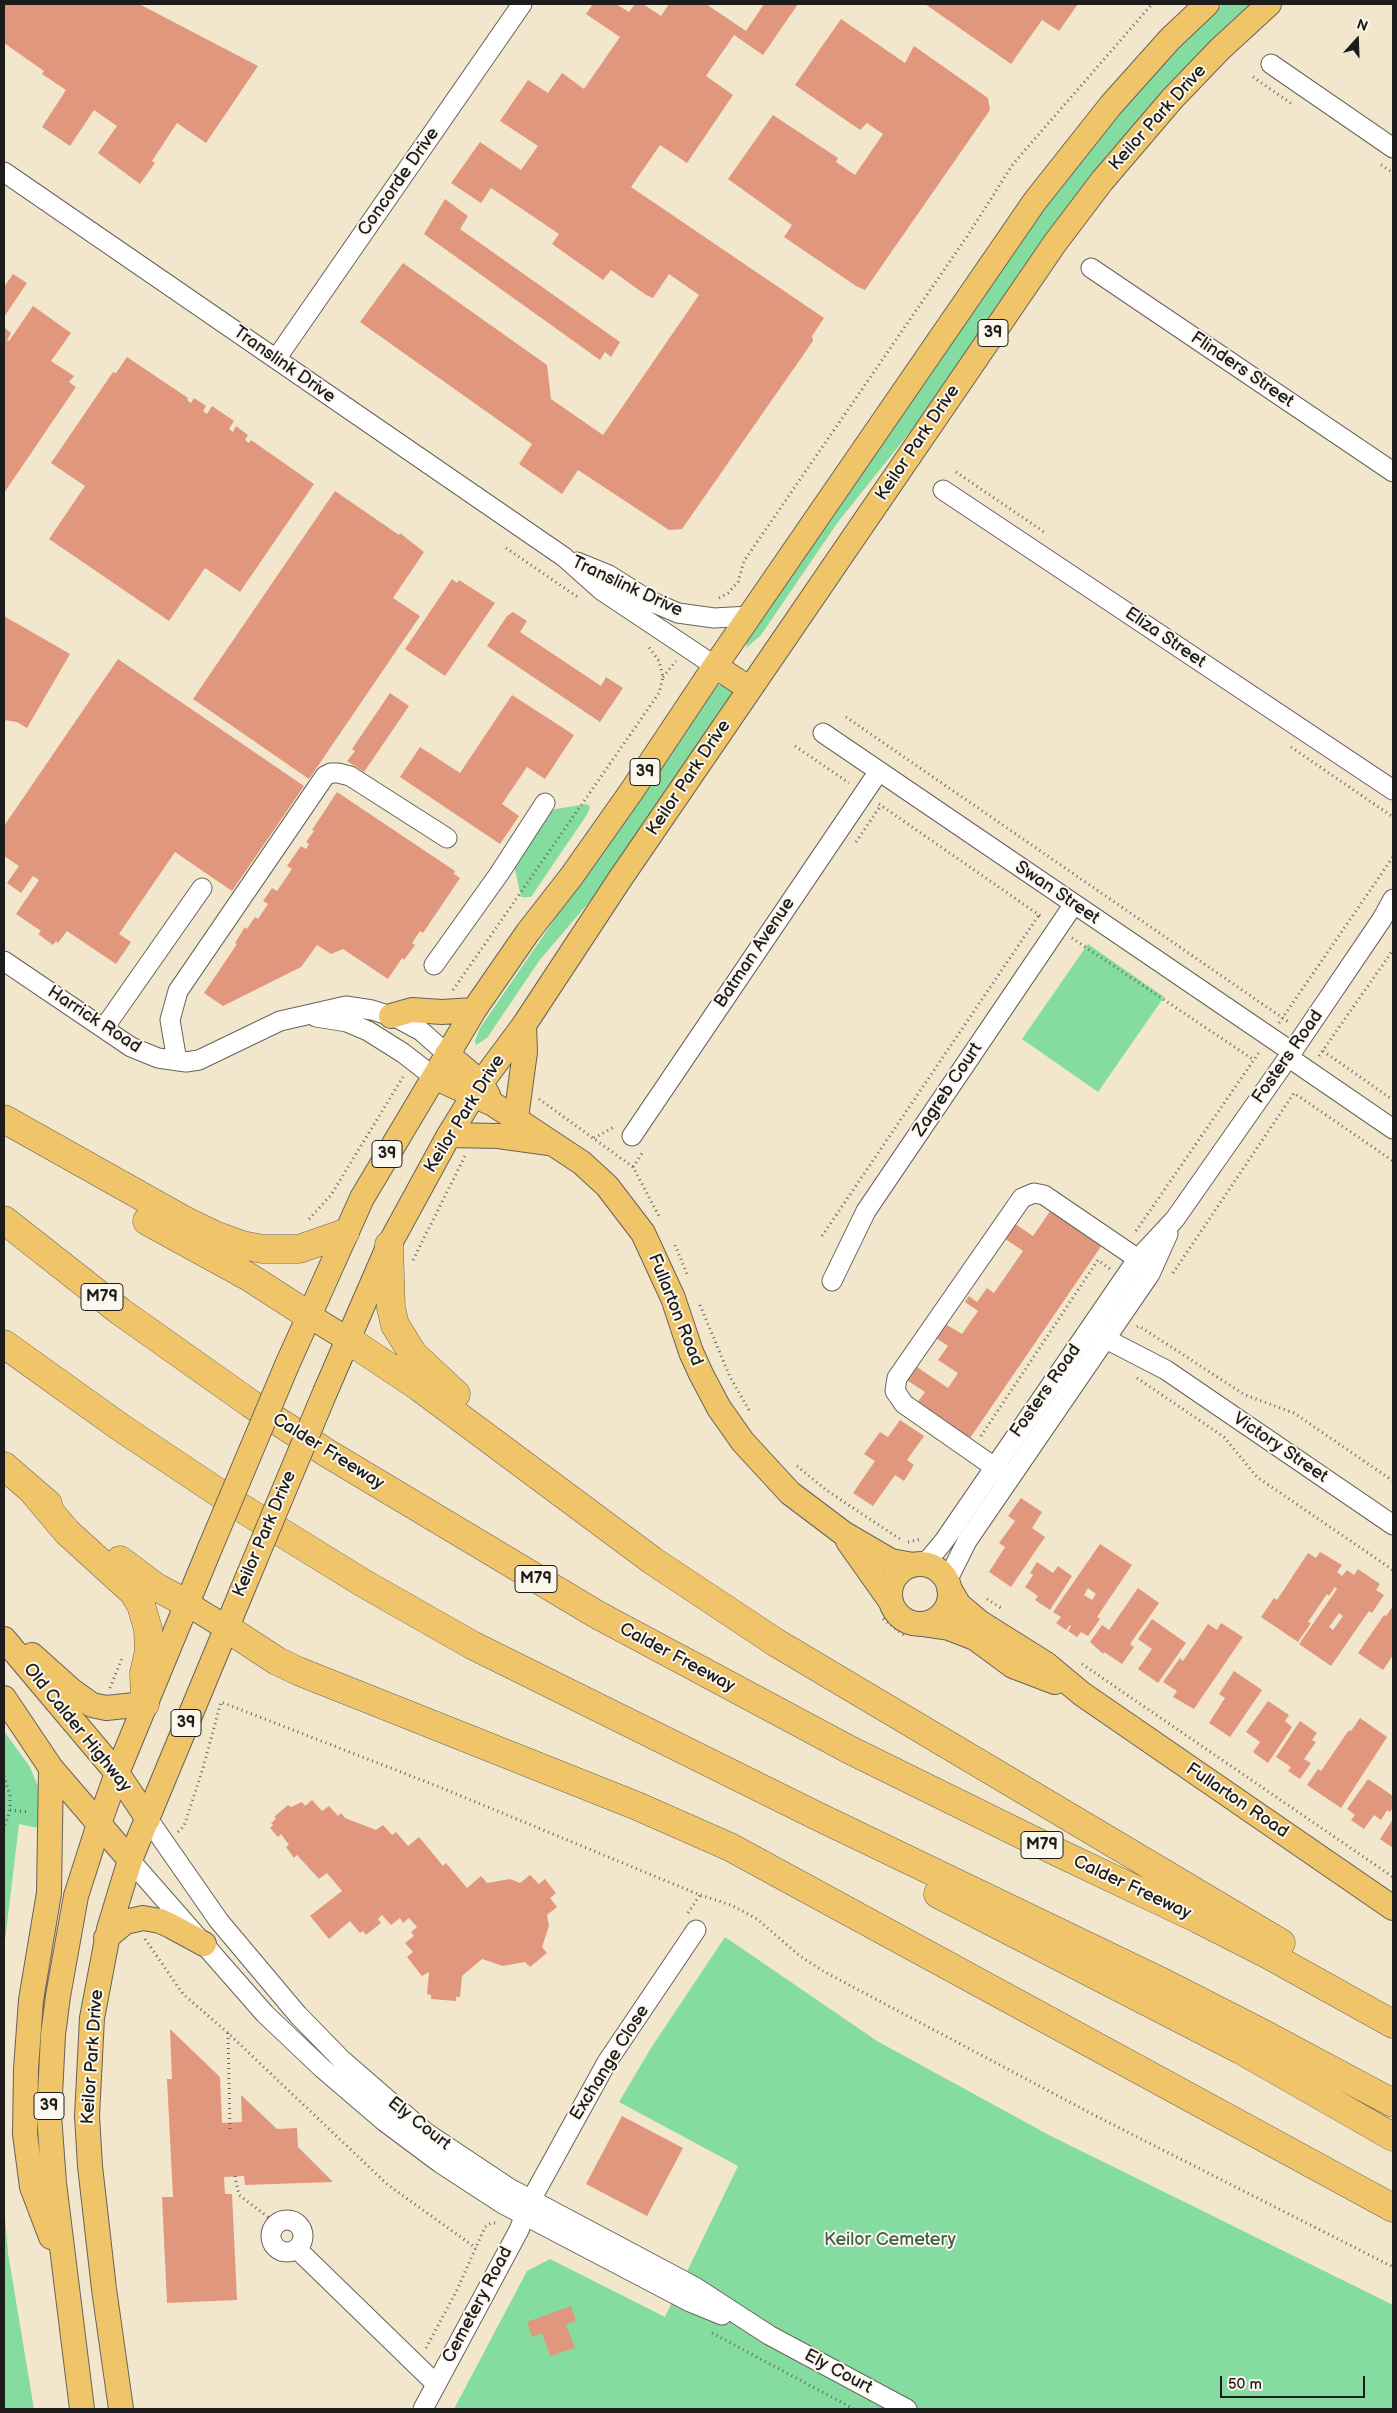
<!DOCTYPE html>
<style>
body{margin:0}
#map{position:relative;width:1397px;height:2413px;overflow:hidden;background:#f2e7cc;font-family:"Balsamiq Sans",sans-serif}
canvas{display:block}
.frame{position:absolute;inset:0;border:5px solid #1c1c1c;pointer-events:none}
.north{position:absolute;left:1332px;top:15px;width:50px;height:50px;-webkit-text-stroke:4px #fbf7ec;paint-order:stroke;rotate:20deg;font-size:14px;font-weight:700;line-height:20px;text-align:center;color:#1c1c1c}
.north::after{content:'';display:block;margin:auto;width:18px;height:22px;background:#1c1c1c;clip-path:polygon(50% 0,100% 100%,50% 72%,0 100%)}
.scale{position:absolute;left:1220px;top:2376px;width:145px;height:22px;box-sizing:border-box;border:2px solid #1c1c1c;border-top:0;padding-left:6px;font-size:15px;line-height:18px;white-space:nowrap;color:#1c1c1c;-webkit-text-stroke:4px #fbf7ec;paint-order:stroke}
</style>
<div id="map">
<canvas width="1397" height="2413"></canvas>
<div class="frame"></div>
<div class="north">N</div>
<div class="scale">50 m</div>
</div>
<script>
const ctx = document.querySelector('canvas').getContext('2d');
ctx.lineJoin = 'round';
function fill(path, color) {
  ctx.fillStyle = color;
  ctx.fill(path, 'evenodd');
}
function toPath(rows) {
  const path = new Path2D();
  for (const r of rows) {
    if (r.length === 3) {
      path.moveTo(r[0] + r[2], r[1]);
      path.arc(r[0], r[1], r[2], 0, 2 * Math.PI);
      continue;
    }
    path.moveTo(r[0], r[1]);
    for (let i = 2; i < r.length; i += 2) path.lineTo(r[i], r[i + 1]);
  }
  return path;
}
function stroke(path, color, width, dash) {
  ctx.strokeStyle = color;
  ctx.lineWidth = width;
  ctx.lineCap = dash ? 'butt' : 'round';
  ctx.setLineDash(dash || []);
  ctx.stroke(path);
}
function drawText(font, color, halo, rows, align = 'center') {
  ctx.font = font + ' "Balsamiq Sans",sans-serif';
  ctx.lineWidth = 4;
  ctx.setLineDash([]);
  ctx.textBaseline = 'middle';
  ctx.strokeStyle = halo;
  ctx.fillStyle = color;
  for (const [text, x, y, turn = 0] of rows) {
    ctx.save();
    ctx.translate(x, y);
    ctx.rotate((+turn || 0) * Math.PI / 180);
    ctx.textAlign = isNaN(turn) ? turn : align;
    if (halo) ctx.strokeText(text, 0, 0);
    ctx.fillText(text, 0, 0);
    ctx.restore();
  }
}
fill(toPath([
 [1223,4,1252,4,1231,22,1146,110,1063,213,918,422,838,522,761,635,746,648,748,638,1035,218,1112,120,1170,55],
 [718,685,732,685,736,688,601,888,539,961,487,1038,476,1045,475,1041,480,1028,714,687],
 [586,804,590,806,588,813,531,897,521,897,514,865,549,812,556,809],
 [1088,944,1164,997,1098,1092,1022,1039],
 [4,1731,30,1767,41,1794,43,1829,19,1824,4,1949],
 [725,1937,877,2041,1049,2135,1393,2305,1393,2409,454,2409,527,2271,550,2259,665,2317,738,2166,619,2102,651,2048],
 [4,2205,8,2253,34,2409,4,2409]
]), '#85dca0');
fill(toPath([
 [4,4,139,4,258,66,206,143,177,123,152,161,155,163,140,184,98,153,117,126,94,110,70,146,42,127,66,90,42,74,44,71,4,43],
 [593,4,616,4,629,12,635,4,643,4,661,16,669,4,706,4,746,31,764,4,798,4,763,55,734,35,706,76,733,95,687,163,660,145,631,187,824,318,812,336,813,341,682,529,669,530,578,470,562,494,519,464,532,444,360,322,403,263,547,365,551,399,603,435,699,295,669,274,653,298,646,295,611,270,603,280,552,244,559,234,491,188,481,203,451,183,480,142,521,170,538,146,500,121,528,80,548,93,562,73,584,89,620,37,586,14],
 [925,4,1078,4,1059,31,1042,20,1011,64],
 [841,19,905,63,914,46,988,98,990,110,865,290,856,286,784,237,792,225,728,179,773,115,838,158,836,162,855,175,883,134,867,123,860,130,795,85],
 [445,199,468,216,460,229,620,342,611,357,605,352,600,360,424,234],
 [13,274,27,283,4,317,4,287],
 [33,306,71,333,51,361,74,376,69,382,76,387,4,493,4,327,11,333,7,340,9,341],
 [127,357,188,398,187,400,191,403,194,398,206,406,203,411,207,414,212,406,234,421,229,429,233,432,236,426,248,435,245,440,249,443,251,440,314,484,240,592,205,568,169,621,49,539,85,486,51,463,113,372,116,373],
 [335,491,399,535,400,533,424,552,393,598,420,616,309,779,193,699],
 [452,579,457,583,459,580,495,603,445,676,405,649],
 [513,612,527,621,520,632,601,686,606,677,623,688,600,722,487,646,507,616],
 [4,616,70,654,27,728,17,722,4,720],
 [118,659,304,786,232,891,175,852,119,934,131,942,116,964,67,931,58,943,56,941,53,945,38,934,41,931,16,914,39,880,33,876,21,893,7,883,19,866,4,856,4,826],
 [390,693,409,706,364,772,347,761,355,751,352,749],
 [512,695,574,735,545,779,527,767,502,804,519,816,500,844,400,777,420,747,460,773],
 [337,792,455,871,454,874,460,878,423,933,420,931,412,943,415,945,404,960,402,958,388,979,343,949,331,954,317,945,301,967,223,1006,204,993,237,944,235,943,245,927,247,929,255,917,258,919,268,904,263,901,272,888,277,891,292,869,287,866,301,846,306,849,309,844,306,842,314,831,312,830],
 [1053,1207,1104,1242,966,1444,914,1407,925,1392,905,1379,914,1365,948,1388,958,1373,938,1360,948,1346,933,1336,942,1322,962,1334,978,1311,965,1302,969,1296,977,1302,987,1288,994,1293,1023,1251,1001,1236,1011,1221,1033,1236],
 [900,1420,924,1436,907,1460,914,1465,904,1481,895,1475,873,1506,853,1493,875,1461,864,1454,880,1432,888,1437],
 [1021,1498,1042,1512,1032,1528,1045,1537,1011,1587,989,1572,1005,1547,999,1543,1015,1521,1008,1516],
 [1100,1544,1132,1565,1097,1617,1100,1619,1088,1636,1081,1632,1077,1637,1068,1631,1071,1626,1070,1625,1066,1630,1056,1623,1061,1617,1053,1612],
 [1088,1588,1096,1594,1092,1600,1084,1595],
 [1320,1552,1342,1565,1337,1572,1342,1576,1347,1570,1354,1575,1358,1569,1380,1584,1376,1590,1384,1595,1372,1613,1369,1611,1331,1666,1299,1644,1337,1589,1335,1587,1329,1596,1327,1594,1308,1622,1311,1623,1298,1642,1261,1617,1274,1598,1277,1600,1308,1553,1316,1558],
 [1339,1613,1343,1616,1333,1630,1329,1627],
 [1037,1562,1053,1573,1058,1566,1072,1576,1050,1610,1035,1600,1038,1596,1025,1587,1033,1575,1030,1573],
 [1138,1588,1159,1603,1130,1644,1134,1647,1122,1664,1104,1652,1103,1654,1090,1642,1102,1625,1109,1630],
 [1393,1606,1393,1655,1383,1670,1358,1653,1384,1615,1386,1616],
 [1152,1619,1186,1643,1158,1683,1138,1669,1152,1649,1138,1639],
 [1221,1623,1243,1637,1194,1709,1173,1697,1177,1691,1163,1682,1180,1658,1183,1661,1208,1624,1217,1630],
 [1234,1671,1262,1690,1230,1737,1209,1723,1225,1698,1219,1694],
 [1268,1701,1289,1715,1285,1721,1292,1727,1268,1763,1253,1752,1260,1742,1246,1732],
 [1360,1718,1387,1737,1341,1808,1307,1785,1318,1769,1321,1771,1349,1730,1351,1731],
 [1300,1721,1317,1733,1312,1740,1316,1742,1304,1759,1311,1763,1300,1779,1288,1771,1291,1767,1276,1757],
 [1368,1779,1393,1796,1393,1808,1390,1812,1387,1810,1381,1820,1374,1815,1364,1829,1351,1820,1355,1815,1347,1809],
 [312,1800,322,1811,329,1806,338,1816,341,1813,345,1818,376,1830,383,1825,392,1835,396,1832,408,1846,419,1837,443,1866,446,1863,467,1888,481,1876,487,1883,510,1879,520,1883,530,1875,539,1884,545,1879,556,1893,550,1898,557,1907,547,1915,549,1926,542,1947,547,1953,530,1967,525,1962,503,1966,482,1959,462,1976,460,1997,456,1997,456,2001,431,1999,431,1995,427,1994,429,1972,422,1976,407,1957,413,1952,405,1943,414,1936,411,1932,417,1927,409,1918,403,1923,400,1918,391,1925,382,1915,378,1919,381,1923,366,1935,363,1931,360,1933,350,1921,329,1939,310,1916,342,1891,327,1873,319,1879,297,1855,294,1858,286,1847,289,1845,281,1834,278,1837,270,1828,273,1825,271,1823,276,1819,274,1817,288,1805,291,1807,302,1802,305,1806],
 [1393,1819,1393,1848,1380,1839],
 [170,2029,220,2077,222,2123,242,2122,241,2095,277,2129,297,2128,298,2147,333,2182,245,2185,244,2176,224,2177,225,2194,232,2194,237,2300,167,2303,162,2197,173,2197,167,2079,172,2079],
 [622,2116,683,2148,647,2216,586,2184],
 [571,2306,576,2321,566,2324,575,2348,550,2356,542,2333,532,2337,527,2322]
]), '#e1977d');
const minor = toPath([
 [1271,64,1393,148],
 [4,172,564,557,601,590,715,666],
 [1091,268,1393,472],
 [276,359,522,4],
 [943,490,1393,790],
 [577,562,609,575,650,601,678,613,714,618,750,616],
 [823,733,1292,1052],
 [4,961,131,1047,158,1058,186,1062,199,1060,280,1021,346,1006,372,1010,397,1018,421,1031,447,1054],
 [434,965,499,874,545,803],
 [316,1017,347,1022,368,1031,403,1053,434,1077],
 [104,1028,202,888],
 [1288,1057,1393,1129],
 [177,1061,170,1020,178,991,325,776,331,773,338,773,350,776,447,838],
 [632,1136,879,771],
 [832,1281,866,1211,1074,904],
 [1100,1330,1106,1339,1166,1370,1393,1525],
 [1010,1478,904,1404,895,1391,897,1378,1022,1198,1034,1193,1044,1195,1138,1259],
 [921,1564,930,1558,944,1541,1136,1261,1175,1219,1292,1052,1382,919,1393,899],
 [947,1581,967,1541,1150,1274,1168,1234],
 [148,1819,219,1921,298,2015,342,2060,425,2132,509,2188,695,2287,769,2335,907,2409],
 [130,1860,265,2014,322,2068,385,2122,440,2163,503,2204,690,2302,722,2315],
 [287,2236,16],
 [297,2249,436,2384],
 [423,2409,519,2230,531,2200,607,2062,696,1930]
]);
const major = toPath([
 [715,666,750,689],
 [391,1016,412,1010,442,1012,474,1010],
 [447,1054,481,1083,488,1095],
 [434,1077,493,1104,582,1163,607,1186,643,1233,673,1298,691,1352,701,1374,719,1408,743,1442,790,1493,843,1533,891,1561,913,1565],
 [516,1118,525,1052,524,1025],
 [449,1135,498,1136,549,1143],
 [308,1315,347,1339],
 [287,1365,362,1198,474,1010,528,932,571,877,631,792,715,666,1035,201,1111,105,1170,39,1207,4],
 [326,1390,389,1245,449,1135,481,1083,524,1025,620,879,1055,243,1102,181,1172,99,1220,49,1269,4],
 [848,1541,889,1599],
 [920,1594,30],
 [949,1588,959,1605,979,1622,1046,1664,1082,1694,1393,1908],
 [186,1603,225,1627],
 [922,1624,949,1628,975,1638,1013,1666,1055,1682],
 [4,1639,117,1773,148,1819],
 [32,1655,71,1690,92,1705,106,1708,145,1704],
 [4,1698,51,1768,130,1860],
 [51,1768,49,1893,31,2000,26,2069,25,2134,32,2187,51,2237],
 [106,1938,125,1922,143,1918,160,1921,171,1926,204,1944],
 [82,2409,54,2183,49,2115,53,2035,58,1996,76,1896,99,1824,117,1773,210,1548],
 [121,2409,104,2289,90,2166,87,2116,92,2018,109,1929,130,1860,249,1574]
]);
const highway = toPath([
 [4,1119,182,1219,217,1236,242,1245,262,1249,299,1249,345,1233],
 [4,1220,121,1312,251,1404,327,1453,596,1614,850,1750,1059,1853,1198,1919,1267,1954,1393,2024],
 [147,1221,249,1277,308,1315],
 [389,1245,391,1308,395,1325,413,1354,456,1394],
 [347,1339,419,1387,653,1561,775,1642,1281,1943],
 [4,1344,120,1427,240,1507,363,1583,472,1645,815,1815,1158,1980,1260,2032,1393,2103],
 [4,1466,48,1504],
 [35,1494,67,1532,133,1592,141,1605,148,1629,149,1651,144,1673,145,1704],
 [120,1560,156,1587,186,1603],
 [225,1627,277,1661,298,1671,637,1806,730,1847,1393,2208],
 [938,1894,1241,2050,1393,2137]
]);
stroke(minor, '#67635a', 21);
stroke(major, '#67635a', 26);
stroke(highway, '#67635a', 29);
stroke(toPath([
 [1253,77,1292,104],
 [1381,165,1393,173],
 [956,472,1047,534],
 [506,548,579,598],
 [719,598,728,593,738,582,744,561,968,235,1013,164,1152,4],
 [663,677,676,661],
 [846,717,1290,1023],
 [795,746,849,783],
 [1291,747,1393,817],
 [879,804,1042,917],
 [856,842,881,805],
 [1072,938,1254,1060],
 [453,990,659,693,663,677,659,661,648,646],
 [1279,1023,1393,857],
 [1323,1051,1393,1100],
 [1319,1056,1393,950],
 [539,1099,633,1167,660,1218],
 [594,1138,614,1127],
 [633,1167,643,1152],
 [309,1219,331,1195,403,1077],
 [1136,1231,1260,1051],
 [822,1236,1039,915],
 [675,1245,687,1274],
 [413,1260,465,1156],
 [1173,1273,1294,1093,1393,1161],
 [700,1305,730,1377,749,1410],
 [1137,1327,1139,1326,1245,1395,1294,1413,1393,1481],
 [1137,1378,1224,1437,1257,1477,1393,1570],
 [981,1436,1098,1260,1110,1269],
 [797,1466,826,1490,900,1539],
 [908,1542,921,1539],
 [987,1599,1001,1608],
 [883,1619,904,1635],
 [1082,1664,1393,1877],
 [110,1688,122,1658],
 [4,1776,10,1796,10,1810,4,1830],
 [10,1810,29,1812],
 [178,1832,184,1826,203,1768,221,1702,437,1786,700,1895,731,1905,757,1919,800,1956,823,1971,1094,2115,1393,2267],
 [688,1913,700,1895],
 [145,1939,183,1994,228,2033,388,2185,476,2248],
 [228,2033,230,2129],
 [235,2176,239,2195,277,2224],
 [712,2333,854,2409],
 [426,2348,457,2290,485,2227,491,2223,498,2223]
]), '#67635a', 3, [1, 4]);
stroke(minor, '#fff', 19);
stroke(major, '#f0c469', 24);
stroke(highway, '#f0c469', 28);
const majorBridge = toPath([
 [210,1548,287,1365],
 [249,1574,326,1390]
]);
stroke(majorBridge, '#67635a', 26, []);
stroke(majorBridge, '#f0c469', 24);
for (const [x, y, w] of [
 [993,333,30],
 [645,772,30],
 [387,1154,30],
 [102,1297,42],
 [536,1579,42],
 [186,1723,30],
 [1042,1845,42],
 [49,2106,30]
]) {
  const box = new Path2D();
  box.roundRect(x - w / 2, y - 13.5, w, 27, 4);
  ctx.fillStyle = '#fbf7ec';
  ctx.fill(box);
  stroke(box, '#1c1c1c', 1);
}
drawText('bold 16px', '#1c1c1c', null, [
 ["39",993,333],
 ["39",645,772],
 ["39",387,1154],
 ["M79",102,1297],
 ["M79",536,1579],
 ["39",186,1723],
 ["M79",1042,1845],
 ["39",49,2106]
]);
drawText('18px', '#1c1c1c', '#fbf7ec', [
 ["Keilor Park Drive",1158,118,-48],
 ["Concorde Drive",399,182,-55],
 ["Translink Drive",284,365,35],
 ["Flinders Street",1242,370,34],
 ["Keilor Park Drive",918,443,-56],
 ["Translink Drive",627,587,25],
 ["Eliza Street",1165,638,34],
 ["Keilor Park Drive",689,778,-56],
 ["Swan Street",1057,893,34],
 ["Batman Avenue",755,953,-56],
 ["Harrick Road",94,1020,33],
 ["Fosters Road",1288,1057,-55],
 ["Zagreb Court",948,1090,-56],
 ["Keilor Park Drive",465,1114,-58],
 ["Fullarton Road",675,1310,68],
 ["Fosters Road",1046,1391,-55],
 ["Victory Street",1280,1448,34],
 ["Calder Freeway",328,1452,32],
 ["Keilor Park Drive",265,1534,-67],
 ["Calder Freeway",677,1658,28],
 ["Old Calder Highway",77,1728,51],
 ["Fullarton Road",1237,1801,34],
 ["Calder Freeway",1132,1888,25],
 ["Keilor Park Drive",93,2057,-86],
 ["Exchange Close",610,2063,-58],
 ["Ely Court",419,2124,38],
 ["Cemetery Road",478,2305,-62],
 ["Ely Court",838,2372,28]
]);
drawText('18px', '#415f4a', '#fbf7ec', [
 ["Keilor Cemetery",890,2240]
]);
</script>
